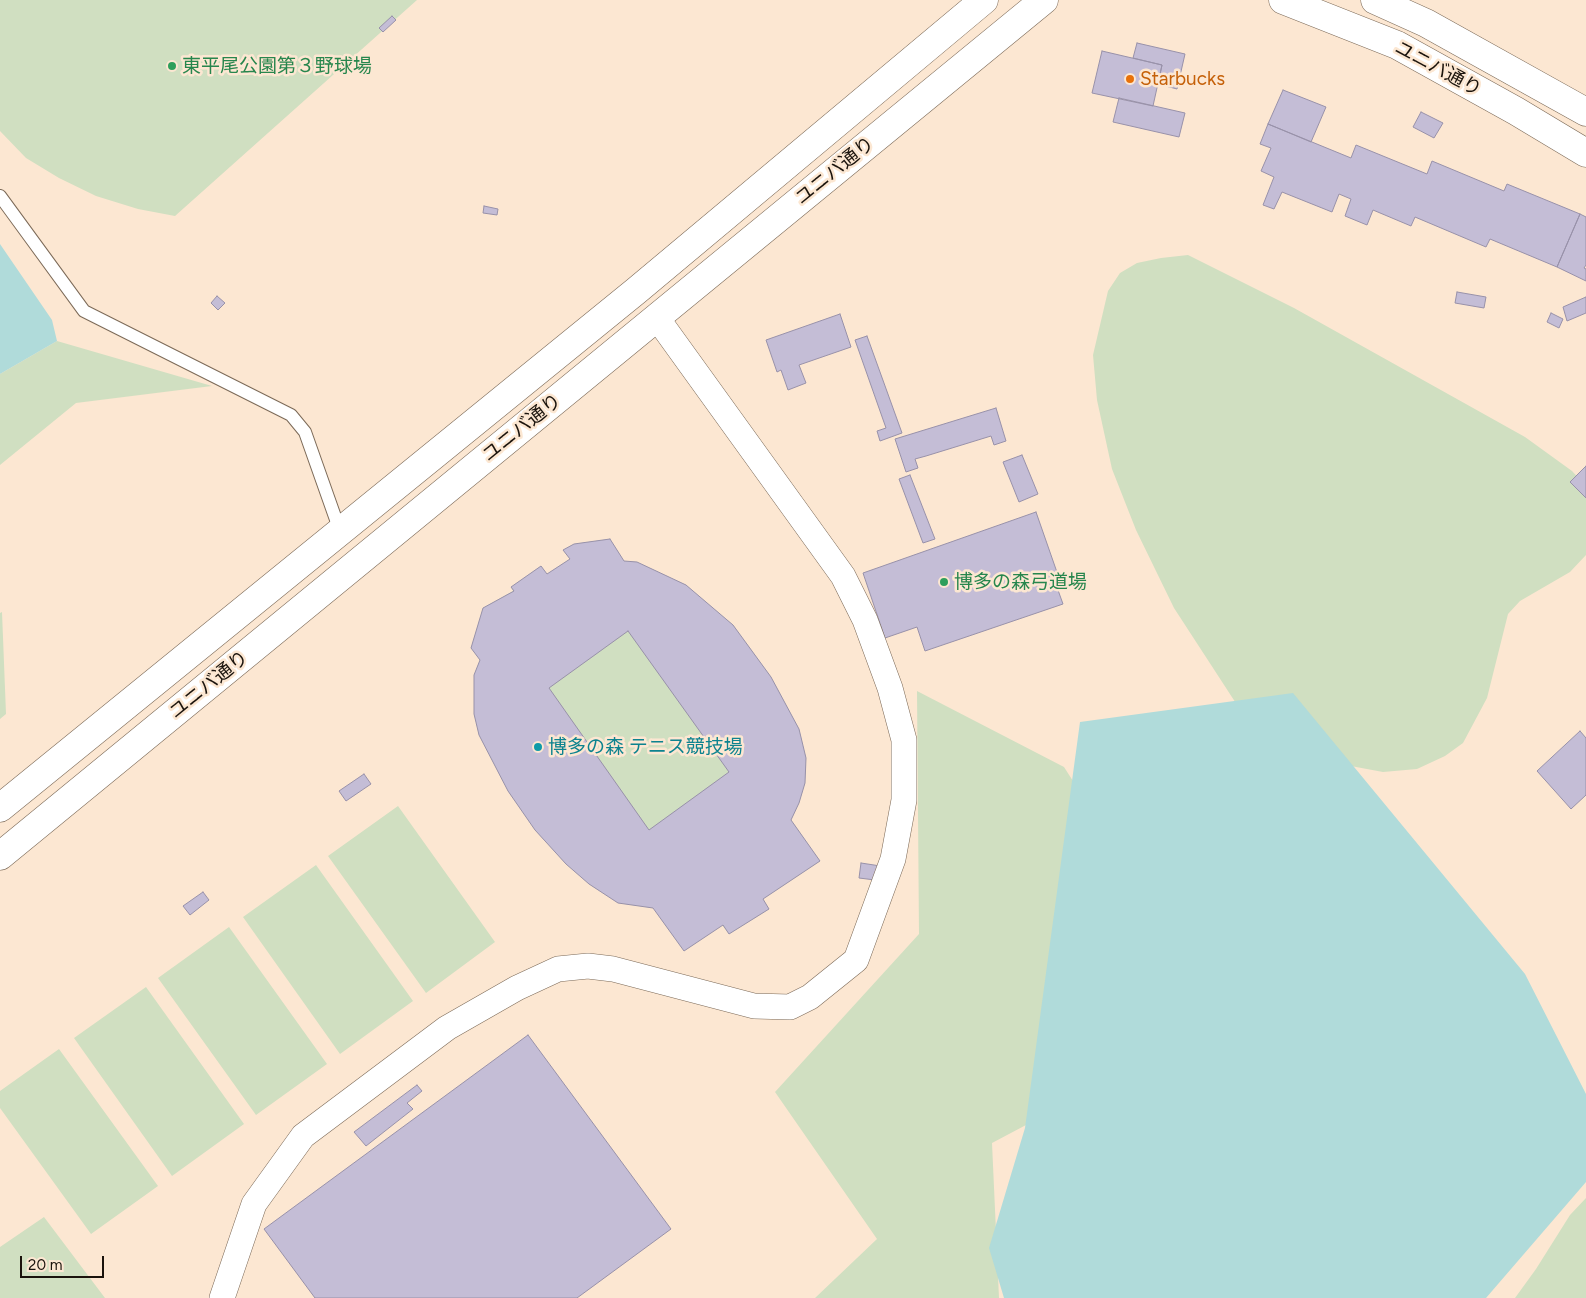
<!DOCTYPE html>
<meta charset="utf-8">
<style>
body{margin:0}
#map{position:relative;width:1586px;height:1298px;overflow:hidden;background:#fce7d2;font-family:Figtree,sans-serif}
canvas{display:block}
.scale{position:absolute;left:20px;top:1256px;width:84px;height:22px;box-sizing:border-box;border:2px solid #1a130c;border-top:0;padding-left:6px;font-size:15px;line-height:18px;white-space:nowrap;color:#1a130c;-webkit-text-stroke:4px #fce7d2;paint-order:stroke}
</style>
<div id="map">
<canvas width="1586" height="1298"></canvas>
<div class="scale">20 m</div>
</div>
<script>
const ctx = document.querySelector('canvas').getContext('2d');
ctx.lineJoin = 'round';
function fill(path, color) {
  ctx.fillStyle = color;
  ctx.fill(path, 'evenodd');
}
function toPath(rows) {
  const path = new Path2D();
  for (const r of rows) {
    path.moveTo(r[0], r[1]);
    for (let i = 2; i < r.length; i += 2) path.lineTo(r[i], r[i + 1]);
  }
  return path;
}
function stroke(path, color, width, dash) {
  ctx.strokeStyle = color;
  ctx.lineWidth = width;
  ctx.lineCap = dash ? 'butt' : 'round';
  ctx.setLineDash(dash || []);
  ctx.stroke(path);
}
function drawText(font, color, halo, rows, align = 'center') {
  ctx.font = font + ' Figtree,"Noto Sans JP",sans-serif';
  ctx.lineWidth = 5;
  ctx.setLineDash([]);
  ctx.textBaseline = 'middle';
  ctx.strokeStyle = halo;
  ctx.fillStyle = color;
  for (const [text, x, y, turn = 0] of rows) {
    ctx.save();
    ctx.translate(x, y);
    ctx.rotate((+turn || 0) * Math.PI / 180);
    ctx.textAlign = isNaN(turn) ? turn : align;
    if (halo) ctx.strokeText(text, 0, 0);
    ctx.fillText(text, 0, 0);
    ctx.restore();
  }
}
fill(toPath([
 [0,0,417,0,175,216,138,209,96,196,59,178,26,158,0,131],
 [1188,255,1294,308,1525,437,1572,471,1586,486,1586,555,1570,572,1520,601,1508,614,1487,698,1463,743,1445,756,1417,769,1383,772,1308,758,1241,711,1174,608,1136,530,1112,469,1097,400,1093,355,1108,291,1120,273,1137,263,1161,258],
 [57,341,212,386,76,403,0,465,0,374],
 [610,539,624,561,637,562,686,585,733,625,771,677,799,729,806,758,805,783,799,803,791,820,820,861,763,899,769,909,729,934,722,925,684,951,653,908,618,903,589,884,566,864,535,830,508,791,479,735,474,714,474,675,480,660,471,648,483,608,513,591,511,587,541,566,547,574,570,559,563,550,574,544],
 [2,612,6,714,0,719,0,613],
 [917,691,1064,767,1155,909,1128,1071,992,1143,999,1298,815,1298,877,1239,775,1092,919,934],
 [398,806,495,942,426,993,328,856],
 [316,865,413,1001,340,1054,243,917],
 [229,927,327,1064,256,1115,158,978],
 [146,987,244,1124,172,1176,74,1038],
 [59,1049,158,1186,91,1234,0,1108,0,1091],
 [1586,1198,1586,1298,1515,1298,1536,1269,1570,1215],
 [44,1217,105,1298,0,1298,0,1247]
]), '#d0dfc1');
fill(toPath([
 [0,244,52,320,57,341,0,374],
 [1293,693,1525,974,1586,1094,1586,1182,1486,1298,1004,1298,989,1248,1025,1128,1080,722]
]), '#b0dbda');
const building = toPath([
 [392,16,396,20,383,32,379,28,392,16],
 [1137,43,1185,54,1177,89,1158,84,1162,65,1133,58,1137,43],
 [1102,51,1162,65,1153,106,1092,93,1102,51],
 [1283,90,1326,107,1311,142,1268,124,1283,90],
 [1119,98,1185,113,1179,137,1113,122,1119,98],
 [1421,112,1443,123,1434,138,1413,127,1421,112],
 [1268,124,1351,158,1356,145,1427,174,1432,161,1504,191,1507,184,1580,214,1557,267,1490,239,1486,247,1415,217,1411,226,1373,210,1367,225,1345,216,1351,199,1339,194,1332,212,1282,192,1274,209,1263,205,1274,177,1261,171,1271,148,1260,144,1268,124],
 [484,206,498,209,497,215,483,213,484,206],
 [1580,214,1586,217,1586,265,1584,268,1586,269,1586,281,1557,267,1580,214],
 [1457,292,1486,297,1484,308,1455,303,1457,292],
 [217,296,225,303,218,310,211,303,217,296],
 [1586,297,1586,313,1567,321,1563,307,1586,297],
 [1551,313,1563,319,1559,328,1547,322,1551,313],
 [840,314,851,347,799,365,806,383,788,390,781,370,777,372,766,340,840,314],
 [867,336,902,433,880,441,877,431,886,428,855,340,867,336],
 [996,408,1006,441,994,445,991,436,926,456,915,459,918,468,906,472,895,439,996,408],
 [1022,455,1038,494,1019,502,1003,462,1022,455],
 [1586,466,1586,498,1570,482,1586,466],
 [910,475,935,539,923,543,899,479,910,475],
 [1036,512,1059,578,1054,579,1063,604,925,651,917,627,885,638,863,573,1036,512],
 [610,539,624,561,637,562,686,585,733,625,771,677,799,729,806,758,805,783,799,803,791,820,820,861,763,899,769,909,729,934,723,925,684,951,653,908,618,903,589,884,566,864,535,830,508,791,479,735,474,714,474,675,480,660,471,648,483,608,514,591,511,587,541,566,547,574,570,559,563,550,574,544,610,539],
 [628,631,729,772,649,830,549,688,628,631],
 [1580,731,1586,738,1586,795,1571,809,1537,771,1580,731],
 [364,774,371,784,346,801,339,791,364,774],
 [861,863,887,867,883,881,859,878,861,863],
 [203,892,209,900,190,915,183,906,203,892],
 [528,1035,671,1229,577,1298,315,1298,264,1229,528,1035],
 [417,1085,422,1091,407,1103,413,1109,366,1146,354,1132,417,1085]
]);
fill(building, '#c4bdd6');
stroke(building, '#9891a9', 1);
const lane = toPath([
 [0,196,84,311,291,415,305,432,340,531]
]);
const street = toPath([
 [222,1298,254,1204,303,1136,447,1028,517,988,558,969,588,966,613,969,754,1006,790,1007,810,997,856,960,893,859,904,800,904,740,890,688,865,620,843,576,657,318]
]);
const secondary = toPath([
 [1283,0,1397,45,1516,111,1586,153],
 [1375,0,1426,23,1586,112],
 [0,808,636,291,984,0],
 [0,856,1044,0]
]);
stroke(lane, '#7c6a58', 14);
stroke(street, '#7c6a58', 26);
stroke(secondary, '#7c6a58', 29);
stroke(lane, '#fff', 12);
stroke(street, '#fff', 25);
stroke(secondary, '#fff', 28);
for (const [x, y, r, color] of [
 [172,66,5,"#2e9e5b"],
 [1130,79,5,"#e8710a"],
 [944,582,5,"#2e9e5b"],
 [538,747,5,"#0f9aa8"]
]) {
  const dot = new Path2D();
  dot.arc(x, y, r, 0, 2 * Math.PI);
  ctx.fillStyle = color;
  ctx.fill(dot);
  stroke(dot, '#fce7d2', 2);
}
drawText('19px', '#27864d', '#fce7d2', [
 ["東平尾公園第３野球場",182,66],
 ["博多の森弓道場",954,582]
], 'left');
drawText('19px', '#1a130c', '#fce7d2', [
 ["ユニバ通り",1438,69,28],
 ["ユニバ通り",835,171,-39],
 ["ユニバ通り",522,428,-39],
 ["ユニバ通り",209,685,-39]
]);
drawText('19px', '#c56008', '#fce7d2', [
 ["Starbucks",1140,79]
], 'left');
drawText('19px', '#0d838f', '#fce7d2', [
 ["博多の森 テニス競技場",548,747]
], 'left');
</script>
